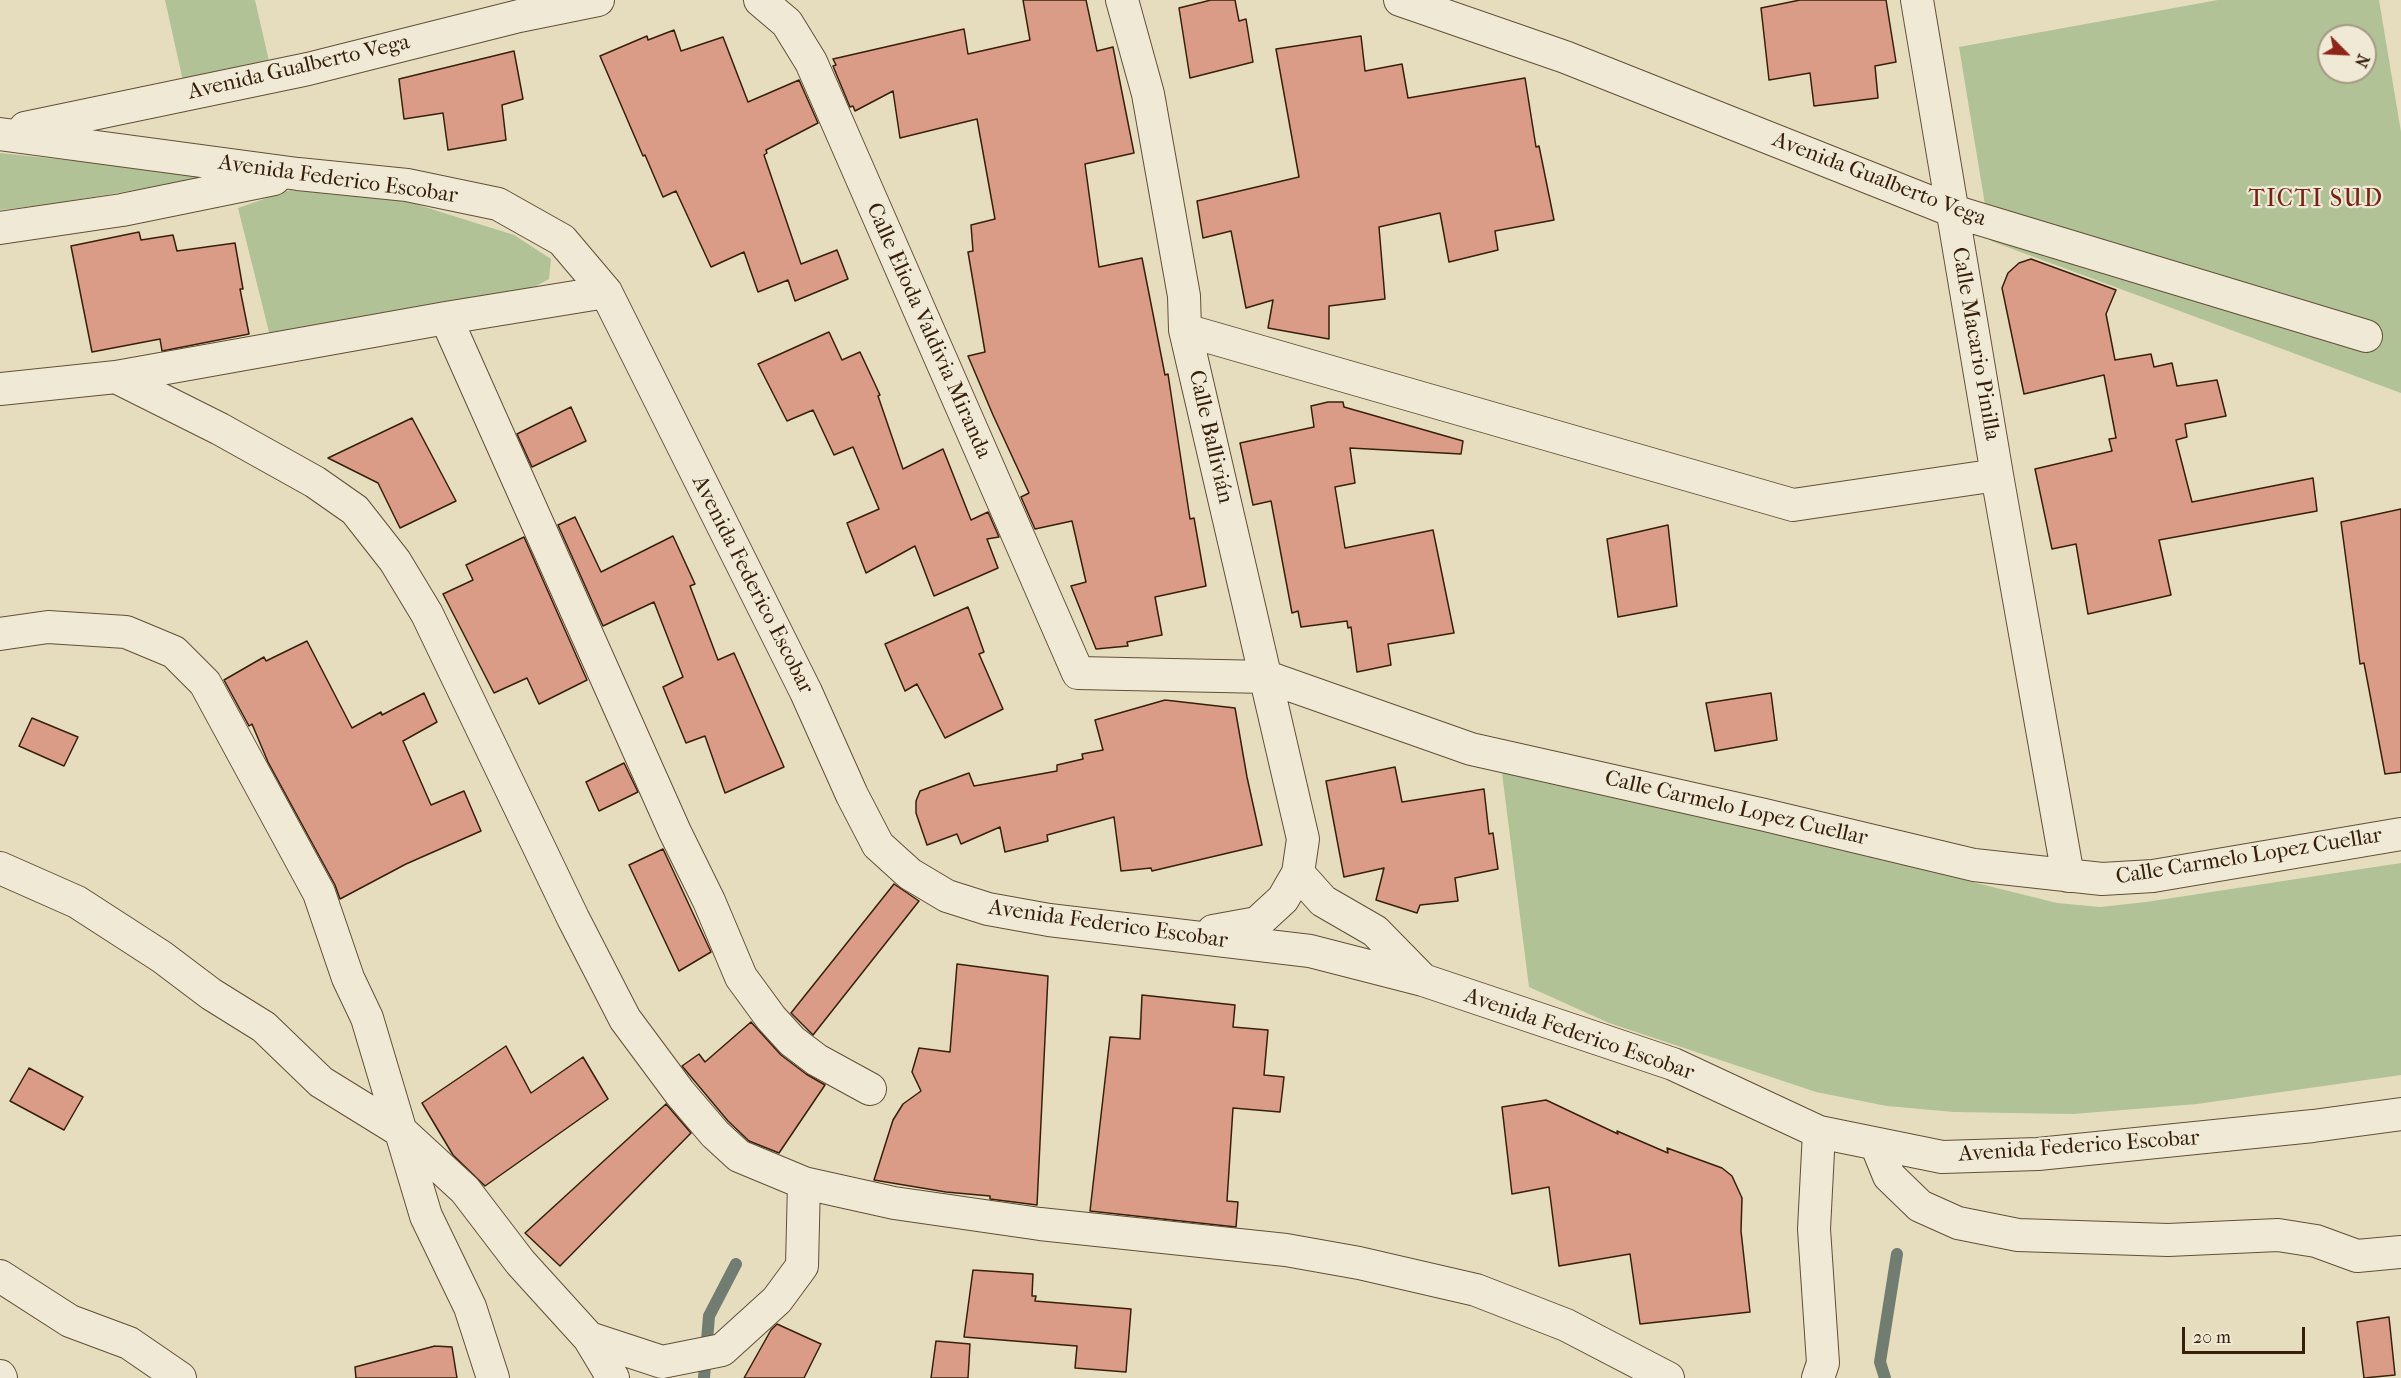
<!DOCTYPE html>
<meta charset="utf-8">
<style>
body{margin:0}
#map{position:relative;width:2401px;height:1378px;overflow:hidden;background:#e6ddbe;font-family:"IM FELL French Canon",serif}
canvas{display:block}
.north{position:absolute;left:2317px;top:24px;width:60px;height:60px;box-sizing:border-box;background:#efe9d5;border:2px solid #a59984;border-radius:50%;rotate:114deg;font-size:16px;font-weight:700;line-height:24px;text-align:center;color:#37200a}
.north::after{content:'';display:block;margin:auto;width:21px;height:27px;background:#8f2418;clip-path:polygon(50% 0,100% 100%,50% 72%,0 100%)}
.scale{position:absolute;left:2182px;top:1327px;width:123px;height:27px;box-sizing:border-box;border:3px solid #37200a;border-top:0;padding-left:8px;font-size:18px;line-height:21px;white-space:nowrap;color:#37200a;-webkit-text-stroke:4px #efe9d5;paint-order:stroke}
</style>
<div id="map">
<canvas width="2401" height="1378"></canvas>
<div class="north">N</div>
<div class="scale">20 m</div>
</div>
<script>
const ctx = document.querySelector('canvas').getContext('2d');
ctx.lineJoin = 'round';
function fill(path, color) {
  ctx.fillStyle = color;
  ctx.fill(path, 'evenodd');
}
function toPath(rows) {
  const path = new Path2D();
  for (const r of rows) {
    path.moveTo(r[0], r[1]);
    for (let i = 2; i < r.length; i += 2) path.lineTo(r[i], r[i + 1]);
  }
  return path;
}
function stroke(path, color, width, dash) {
  ctx.strokeStyle = color;
  ctx.lineWidth = width;
  ctx.lineCap = dash ? 'butt' : 'round';
  ctx.setLineDash(dash || []);
  ctx.stroke(path);
}
function drawText(font, color, halo, rows, align = 'center') {
  ctx.font = font + ' "IM FELL French Canon",serif';
  ctx.lineWidth = 4.5;
  ctx.setLineDash([]);
  ctx.textBaseline = 'middle';
  ctx.strokeStyle = halo;
  ctx.fillStyle = color;
  for (const [text, x, y, turn = 0] of rows) {
    ctx.save();
    ctx.translate(x, y);
    ctx.rotate((+turn || 0) * Math.PI / 180);
    ctx.textAlign = isNaN(turn) ? turn : align;
    if (halo) ctx.strokeText(text, 0, 0);
    ctx.fillText(text, 0, 0);
    ctx.restore();
  }
}
fill(toPath([
 [165,0,255,0,269,61,183,81],
 [2218,0,2379,0,2401,132,2401,393,1991,241,1959,47],
 [2329,36,2365,36,2365,72,2329,72],
 [0,153,218,176,52,204,0,210],
 [290,190,409,202,514,235,551,259,549,279,525,292,270,336,238,208],
 [1501,765,2057,903,2100,907,2146,902,2401,863,2401,1075,2197,1104,2073,1114,1954,1112,1887,1106,1816,1092,1609,1023,1529,987]
]), '#b0c296');
stroke(toPath([
 [704,1378,709,1316,736,1264],
 [1885,1378,1880,1362,1897,1254]
]), '#707d70', 12);
const building = toPath([
 [1023,0,1086,0,1097,51,1113,47,1134,153,1085,164,1099,267,1142,258,1165,375,1168,374,1190,519,1194,518,1206,586,1155,597,1162,635,1127,642,1128,646,1096,649,1071,586,1086,582,1072,521,1035,529,1021,497,1029,493,993,415,968,356,985,352,968,252,973,251,971,225,995,219,977,119,900,138,893,91,855,111,853,106,850,107,833,66,836,65,833,59,964,29,968,54,1030,40,1023,0],
 [1211,0,1235,0,1239,21,1246,19,1253,62,1190,78,1179,8,1211,0],
 [1800,0,1886,0,1896,62,1875,66,1878,98,1814,106,1810,73,1769,80,1761,8,1800,0],
 [674,30,681,51,723,37,748,102,799,80,818,123,766,150,767,153,764,155,801,264,837,250,848,279,795,301,788,280,758,292,744,252,711,267,676,191,663,197,645,155,643,156,600,56,647,36,648,40,674,30],
 [1361,36,1365,71,1402,64,1408,98,1525,78,1536,147,1539,146,1554,220,1495,231,1498,250,1449,262,1440,213,1379,227,1385,299,1329,306,1329,339,1268,328,1273,300,1246,308,1231,231,1203,238,1197,201,1299,177,1276,49,1361,36],
 [514,51,523,99,502,105,506,140,448,150,443,113,404,119,399,79,514,51],
 [139,232,141,240,173,235,177,251,235,243,243,289,240,289,249,334,162,351,160,339,92,352,71,246,139,232],
 [2031,259,2116,290,2106,314,2115,360,2151,354,2154,367,2172,363,2177,386,2217,380,2226,416,2185,424,2187,437,2176,440,2192,502,2313,478,2317,511,2159,540,2171,595,2088,614,2076,544,2052,549,2035,469,2112,451,2109,439,2116,438,2104,375,2024,394,2002,288,2008,273,2019,263,2031,259],
 [829,332,842,360,860,352,880,395,878,396,903,469,943,449,971,520,988,512,999,537,987,539,998,568,934,596,915,546,866,573,847,523,879,509,853,447,834,455,813,410,787,421,758,364,829,332],
 [1328,402,1343,402,1344,407,1463,441,1461,454,1350,448,1355,483,1335,487,1345,548,1433,530,1454,633,1388,644,1391,665,1357,672,1351,627,1348,628,1347,621,1301,627,1298,611,1292,613,1271,501,1253,505,1240,443,1314,427,1311,406,1328,402],
 [571,407,586,441,532,467,517,434,571,407],
 [412,418,456,501,400,528,378,483,328,458,412,418],
 [2401,509,2401,772,2385,774,2364,663,2360,664,2341,522,2401,509],
 [575,517,601,572,673,536,695,584,690,586,718,660,734,653,784,767,725,793,705,736,686,743,663,687,683,677,654,602,603,626,558,525,575,517],
 [1668,525,1677,606,1618,617,1607,539,1668,525],
 [524,537,587,680,539,704,527,678,494,693,443,594,473,580,466,565,524,537],
 [968,607,984,652,979,654,1003,709,945,738,917,684,905,691,885,644,968,607],
 [307,641,352,728,381,712,382,715,424,693,437,722,403,741,431,805,464,791,481,831,406,864,340,899,335,885,268,762,252,724,249,726,224,680,264,657,266,661,307,641],
 [1771,693,1777,740,1715,751,1706,703,1771,693],
 [1165,700,1235,708,1247,777,1262,845,1152,871,1151,868,1121,871,1114,817,1047,835,1048,841,1005,852,1000,827,961,844,957,834,927,845,916,813,916,801,920,791,969,773,974,786,1057,771,1057,765,1083,759,1082,754,1103,750,1095,720,1165,700],
 [32,718,78,737,64,766,19,746,32,718],
 [624,763,638,792,599,811,586,782,624,763],
 [1395,767,1402,802,1484,789,1489,834,1493,833,1498,869,1455,878,1458,901,1420,905,1417,913,1376,900,1384,868,1344,877,1326,781,1395,767],
 [663,849,711,952,679,971,629,865,663,849],
 [894,884,919,901,813,1035,791,1013,894,884],
 [957,964,1048,976,1037,1205,990,1199,990,1196,946,1192,874,1180,893,1120,903,1104,921,1091,912,1072,919,1048,950,1052,957,964],
 [1142,995,1235,1005,1233,1027,1268,1030,1264,1075,1284,1077,1280,1112,1233,1108,1227,1201,1238,1202,1236,1227,1090,1211,1110,1037,1140,1039,1142,995],
 [751,1022,781,1055,806,1074,825,1085,779,1153,749,1141,728,1121,682,1066,699,1054,705,1062,751,1022],
 [506,1046,531,1093,583,1057,608,1099,485,1186,453,1155,422,1103,506,1046],
 [29,1068,83,1097,64,1130,10,1101,29,1068],
 [1546,1100,1618,1134,1617,1131,1668,1153,1667,1148,1722,1168,1732,1176,1742,1198,1741,1231,1750,1312,1640,1324,1630,1254,1559,1266,1549,1187,1512,1194,1502,1107,1546,1100],
 [666,1104,691,1133,560,1266,525,1233,666,1104],
 [973,1270,1033,1274,1032,1296,1036,1296,1035,1301,1131,1309,1126,1372,1075,1368,1077,1346,964,1337,973,1270],
 [2389,1317,2395,1375,2364,1378,2357,1322,2389,1317],
 [777,1324,821,1344,804,1378,744,1378,771,1330,777,1324],
 [936,1341,970,1344,968,1378,931,1378,936,1341],
 [435,1346,452,1347,457,1378,356,1378,355,1367,435,1346]
]);
fill(building, '#db9c87');
stroke(building, '#37200a', 1.5);
const street = toPath([
 [760,0,787,23,811,62,1078,673,1267,677,1471,749,1765,815,1974,865,2102,879,2153,876,2401,834],
 [1122,0,1148,94,1184,296,1185,330,1303,839,1298,873,1283,899,1257,923,1213,931],
 [1400,0,1565,57,1953,211,2366,336],
 [1917,0,1997,475,2068,876],
 [25,128,308,69,519,16,598,0],
 [0,134,298,174,407,185,498,204,562,240,606,292,806,692,852,795,878,845,910,874,947,896,988,909,1049,920,1310,951,1423,980,1673,1064,1819,1132,1942,1157,2038,1154,2313,1126,2401,1114],
 [0,228,122,210,274,179],
 [446,318,675,832,709,901,741,977,771,1018,792,1041,817,1060,870,1089],
 [1185,330,1793,505,1997,475],
 [116,377,446,318,606,292],
 [0,389,116,377,220,429,315,482,355,510,395,561,427,614,573,918,625,1019,680,1093,715,1134,739,1156,804,1183,894,1203,1040,1224,1286,1250,1359,1263,1476,1290,1566,1325,1668,1378],
 [0,634,48,627,126,632,174,652,205,683,319,893,348,978,367,1018,426,1216,470,1307,493,1378],
 [0,868,77,902,162,957,211,994,264,1027,321,1082,402,1132,465,1190,520,1262,589,1338,613,1378],
 [1298,873,1323,901,1375,931,1423,980],
 [1876,1144,1889,1176,1920,1206,1958,1223,2018,1235,2168,1240,2278,1235,2316,1241,2357,1256,2401,1252],
 [0,1276,70,1321,129,1343,180,1378],
 [589,1338,662,1362,722,1350,777,1300,802,1266,804,1183],
 [0,1376,1,1378],
 [1818,1378,1823,1363,1814,1229,1819,1132]
]);
stroke(street, '#634f37', 34);
stroke(street, '#efe9d5', 32);
drawText('22px', '#37200a', '#efe9d5', [
 ["Avenida Gualberto Vega",299,68,-13],
 ["Avenida Federico Escobar",338,180,8],
 ["Avenida Gualberto Vega",1879,180,21],
 ["Calle Elioda Valdivia Miranda",928,331,66],
 ["Calle Macario Pinilla",1975,344,80],
 ["Calle Ballivián",1210,437,77],
 ["Avenida Federico Escobar",752,585,63],
 ["Calle Carmelo Lopez Cuellar",1736,809,13],
 ["Calle Carmelo Lopez Cuellar",2249,857,-9],
 ["Avenida Federico Escobar",1108,925,8],
 ["Avenida Federico Escobar",1579,1035,19],
 ["Avenida Federico Escobar",2079,1147,-4]
]);
ctx.letterSpacing = '1.5px';
drawText('24px', '#7a1f14', '#efe9d5', [
 ["TICTI SUD",2316,200]
]);
ctx.letterSpacing = '0px';
</script>
